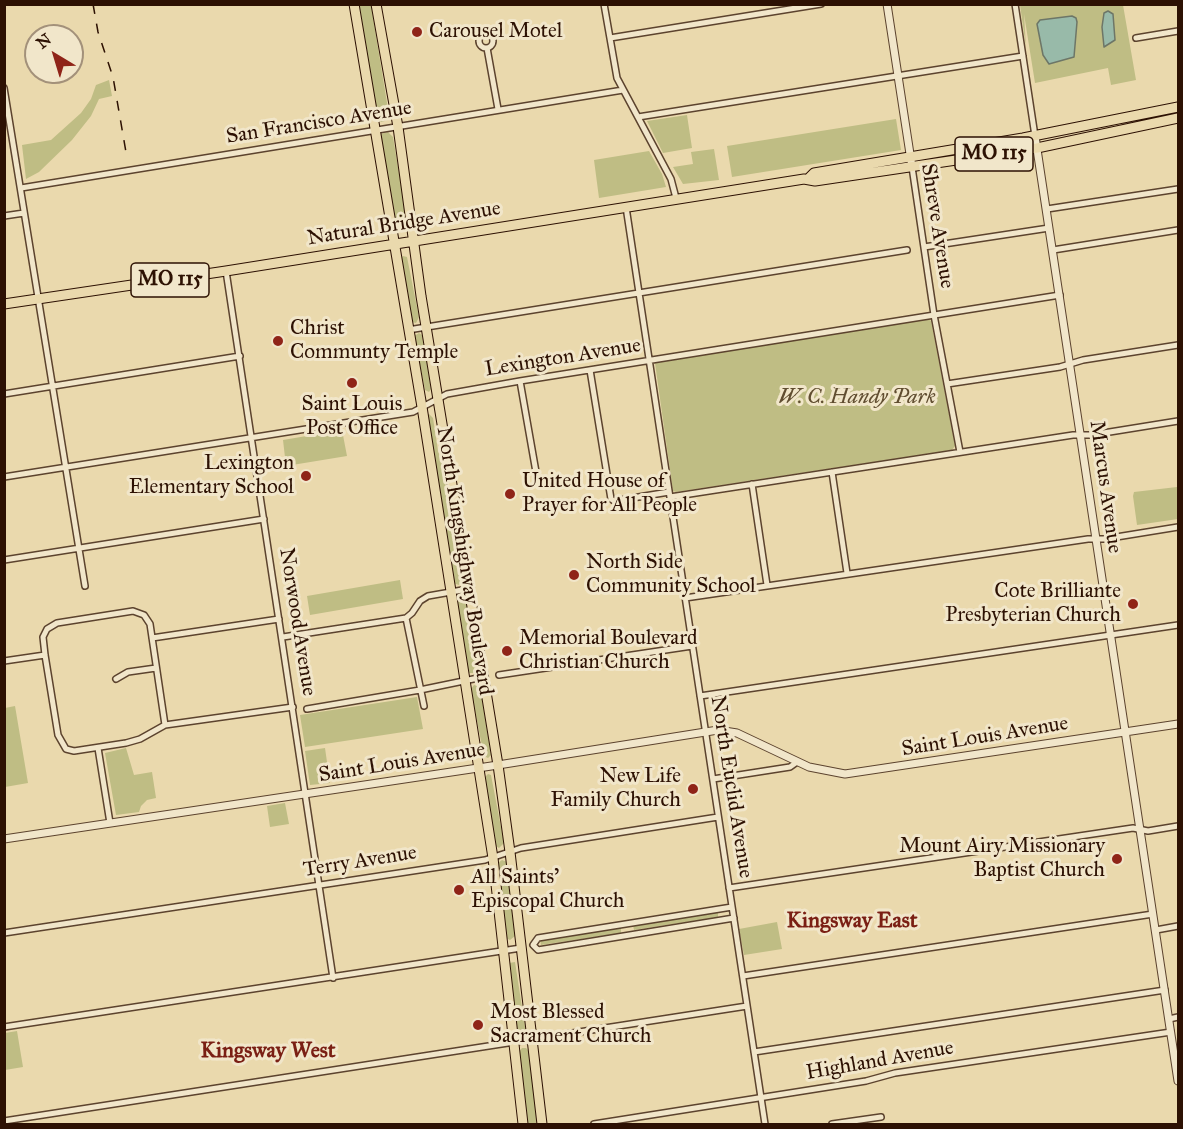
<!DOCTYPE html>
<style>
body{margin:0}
#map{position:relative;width:1183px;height:1129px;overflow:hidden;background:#ead9ad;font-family:"IM FELL Great Primer",serif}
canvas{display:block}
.frame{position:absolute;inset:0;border:6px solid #2d1103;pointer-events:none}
.north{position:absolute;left:24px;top:24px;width:60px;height:60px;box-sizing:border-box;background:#f1e6ca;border:2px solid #a3917a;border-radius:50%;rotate:322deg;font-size:16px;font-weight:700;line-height:24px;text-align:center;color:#2d1103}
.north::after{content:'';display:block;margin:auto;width:21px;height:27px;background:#8f2418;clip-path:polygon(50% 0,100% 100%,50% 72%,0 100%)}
</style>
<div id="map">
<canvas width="1183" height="1129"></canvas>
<div class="frame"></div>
<div class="north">N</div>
</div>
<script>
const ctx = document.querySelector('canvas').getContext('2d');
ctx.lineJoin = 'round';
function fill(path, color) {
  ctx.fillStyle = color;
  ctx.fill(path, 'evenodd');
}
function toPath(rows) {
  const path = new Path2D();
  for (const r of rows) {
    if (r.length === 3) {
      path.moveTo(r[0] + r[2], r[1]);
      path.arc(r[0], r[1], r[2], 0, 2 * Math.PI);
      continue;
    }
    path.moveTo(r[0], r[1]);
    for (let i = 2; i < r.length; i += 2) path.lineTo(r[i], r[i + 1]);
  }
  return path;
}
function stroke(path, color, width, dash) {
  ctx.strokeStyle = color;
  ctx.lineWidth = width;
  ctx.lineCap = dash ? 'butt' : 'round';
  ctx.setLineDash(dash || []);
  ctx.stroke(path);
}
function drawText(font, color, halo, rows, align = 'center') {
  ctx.font = font + ' "IM FELL Great Primer",serif';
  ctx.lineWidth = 6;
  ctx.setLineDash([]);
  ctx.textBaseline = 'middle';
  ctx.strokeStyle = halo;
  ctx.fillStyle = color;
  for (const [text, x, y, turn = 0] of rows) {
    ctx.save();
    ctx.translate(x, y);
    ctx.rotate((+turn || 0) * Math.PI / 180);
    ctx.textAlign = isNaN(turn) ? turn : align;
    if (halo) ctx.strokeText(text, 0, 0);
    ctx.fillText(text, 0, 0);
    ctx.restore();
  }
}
fill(toPath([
 [358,5,371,5,389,115,387,120,382,122,377,120],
 [1020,5,1123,5,1136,80,1111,85,1108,68,1035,83,1024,14,1026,47],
 [109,80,112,96,99,99,91,116,72,140,39,172,26,179,22,145,51,140,81,113,91,99,96,85],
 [687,115,692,148,663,153,647,121],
 [896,119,901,150,732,177,727,146],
 [388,132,393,137,405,209,405,225,400,229,397,227,380,138,381,134],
 [714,149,719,180,683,184,673,167,693,164,691,152],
 [649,151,662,174,666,187,599,198,594,160],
 [403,256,407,257,419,317,416,323,412,322,400,259],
 [928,319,931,321,955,446,952,450,676,492,673,491,655,363],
 [419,333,422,335,431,389,429,392,425,390,414,336],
 [429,414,433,418,438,451,443,466,462,580,459,585,453,583,427,415],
 [342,430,347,456,286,466,283,440],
 [1177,487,1178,519,1137,525,1133,496,1134,492],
 [400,580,403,599,310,615,307,596],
 [462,599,466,601,477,668,474,673,469,673,468,670,457,602],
 [474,685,480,687,491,755,488,758,484,756,474,706,471,689],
 [417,697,423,729,305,747,300,715],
 [15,706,28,783,5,787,5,708],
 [126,748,134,775,152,772,156,798,147,800,141,806,139,812,116,815,105,753],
 [325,748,330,783,310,785,305,751],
 [488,774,491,775,504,843,499,848,496,846,495,842,485,777],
 [285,803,289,824,270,827,267,806],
 [502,860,507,862,515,936,510,940,506,938,498,863],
 [718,912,718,917,634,930,633,925],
 [777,922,782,949,744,955,739,929],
 [621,928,621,933,541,945,540,940],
 [515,962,526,1033,523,1035,517,1033,509,963],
 [17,1031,23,1067,5,1070,5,1033],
 [522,1048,526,1048,529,1051,537,1124,528,1124,519,1052]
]), '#bfbd84');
const water = toPath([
 [1108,11,1113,14,1115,40,1104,47,1102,27,1104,13,1108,11],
 [1072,16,1076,18,1077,22,1074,57,1049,64,1043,55,1037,24,1040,20,1072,16]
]);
fill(water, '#98baa9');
stroke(water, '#6d7667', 1.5);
const minor = toPath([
 [604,4,617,78,671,179,676,198],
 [1015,4,1035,136],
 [486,41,7],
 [610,38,821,4],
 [1136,38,1178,31],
 [487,48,498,109],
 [4,88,85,586],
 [638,117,1023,56],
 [912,167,934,315,960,452],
 [21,188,623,90],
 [626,207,765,1124],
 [1047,209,1178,189],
 [4,216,24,213],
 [924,247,1049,228],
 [1053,250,1178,230],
 [226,271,333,978],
 [408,330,907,250],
 [590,370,611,499,614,501,669,492],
 [520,381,536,472],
 [947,384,1060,367,1083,360,1178,345],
 [4,394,240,356],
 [832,472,847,573],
 [4,477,413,412,447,394,520,381,1060,295],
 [752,484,767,585],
 [670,497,1073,435,1091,435,1178,421],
 [4,560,264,519],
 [685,598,1088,539,1104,539,1178,527],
 [406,618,424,706],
 [283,637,406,618,412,613,420,601,428,596,468,589],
 [152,638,279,619],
 [4,661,45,655],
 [499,675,692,646],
 [116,679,128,672,156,668],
 [700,696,1178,625],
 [307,709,420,690,483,677],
 [165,725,150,624,144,615,133,611,57,623,47,629,43,637,45,655,58,735,66,749,74,751,126,743,140,739,165,725,293,707],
 [98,748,110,823],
 [713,779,790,767,797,762],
 [729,888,1133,828,1148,831,1178,826],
 [732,907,538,938,533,945,538,950,734,918],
 [1156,930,1178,926],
 [4,933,485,860,521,848,718,817],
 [743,976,1153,914],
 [1169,1019,1178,1017],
 [4,1027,521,948],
 [754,1052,1165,990],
 [4,1121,747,1006],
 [594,1124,866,1081,895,1073,1171,1032],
 [832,1124,881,1117]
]);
const tertiary = toPath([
 [887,4,912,167],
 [1035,136,1178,1081],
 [4,839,498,765,718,730,737,733,809,767,845,774,1178,724]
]);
const primary = toPath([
 [354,4,422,407,493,858,523,1124],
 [376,4,398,127,421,296,498,765,510,852,542,1124],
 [809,178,814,173,1023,138,1178,107],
 [4,304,226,271,804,179,815,181,1037,148,1178,118]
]);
stroke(minor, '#5c432e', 8);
stroke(tertiary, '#5c432e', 9);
stroke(primary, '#2d1103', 11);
stroke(minor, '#f1e6ca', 5);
stroke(tertiary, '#f1e6ca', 7);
stroke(primary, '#ead9ad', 9);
stroke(toPath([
 [93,4,98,32,113,77,127,158]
]), '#2d1103', 1.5, [10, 10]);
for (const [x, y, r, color] of [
 [417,32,6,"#8f2418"],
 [278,341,6,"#8f2418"],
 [352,383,6,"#8f2418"],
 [306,476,6,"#8f2418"],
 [510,494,6,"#8f2418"],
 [574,575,6,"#8f2418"],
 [1133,604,6,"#8f2418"],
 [507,651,6,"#8f2418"],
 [693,789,6,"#8f2418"],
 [1117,859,6,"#8f2418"],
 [459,890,6,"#8f2418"],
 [478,1025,6,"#8f2418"]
]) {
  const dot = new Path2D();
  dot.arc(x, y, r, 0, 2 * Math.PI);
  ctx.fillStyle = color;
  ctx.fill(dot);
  stroke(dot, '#f1e6ca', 2);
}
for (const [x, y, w] of [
 [994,154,78],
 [170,280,78]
]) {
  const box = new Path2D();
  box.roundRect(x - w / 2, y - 17, w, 34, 4.5);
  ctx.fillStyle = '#f1e6ca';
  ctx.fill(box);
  stroke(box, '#2d1103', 1.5);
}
drawText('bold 20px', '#2d1103', null, [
 ["MO 115",994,154],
 ["MO 115",170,280]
]);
drawText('21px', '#2d1103', '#f1e6ca', [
 ["Carousel Motel",429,32],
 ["Christ",290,329],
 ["Communty Temple",290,353],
 ["Saint Louis",352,405,"center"],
 ["Post Office",352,429,"center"],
 ["Lexington",294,464,"right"],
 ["Elementary School",294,488,"right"],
 ["United House of",522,482],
 ["Prayer for All People",522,506],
 ["North Side",586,563],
 ["Community School",586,587],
 ["Cote Brilliante",1121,592,"right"],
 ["Presbyterian Church",1121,616,"right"],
 ["Memorial Boulevard",519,639],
 ["Christian Church",519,663],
 ["New Life",681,777,"right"],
 ["Family Church",681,801,"right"],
 ["Mount Airy Missionary",1105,847,"right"],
 ["Baptist Church",1105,871,"right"],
 ["All Saints'",471,878],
 ["Episcopal Church",471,902],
 ["Most Blessed",490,1013],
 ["Sacrament Church",490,1037]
], 'left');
drawText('21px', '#2d1103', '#f1e6ca', [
 ["San Francisco Avenue",319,123,-9],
 ["Natural Bridge Avenue",404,224,-9],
 ["Shreve Avenue",937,226,81],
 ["Lexington Avenue",563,358,-9],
 ["Marcus Avenue",1105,487,82],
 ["North Kingshighway Boulevard",464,561,81],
 ["Norwood Avenue",297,622,81],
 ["Saint Louis Avenue",985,737,-9],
 ["Saint Louis Avenue",402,763,-9],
 ["North Euclid Avenue",731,787,81],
 ["Terry Avenue",360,862,-9],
 ["Highland Avenue",880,1061,-10]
]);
drawText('italic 21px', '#604d30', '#f1e6ca', [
 ["W. C. Handy Park",857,398]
]);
drawText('bold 22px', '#7a1f14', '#f1e6ca', [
 ["Kingsway East",852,922],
 ["Kingsway West",268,1052]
]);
</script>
